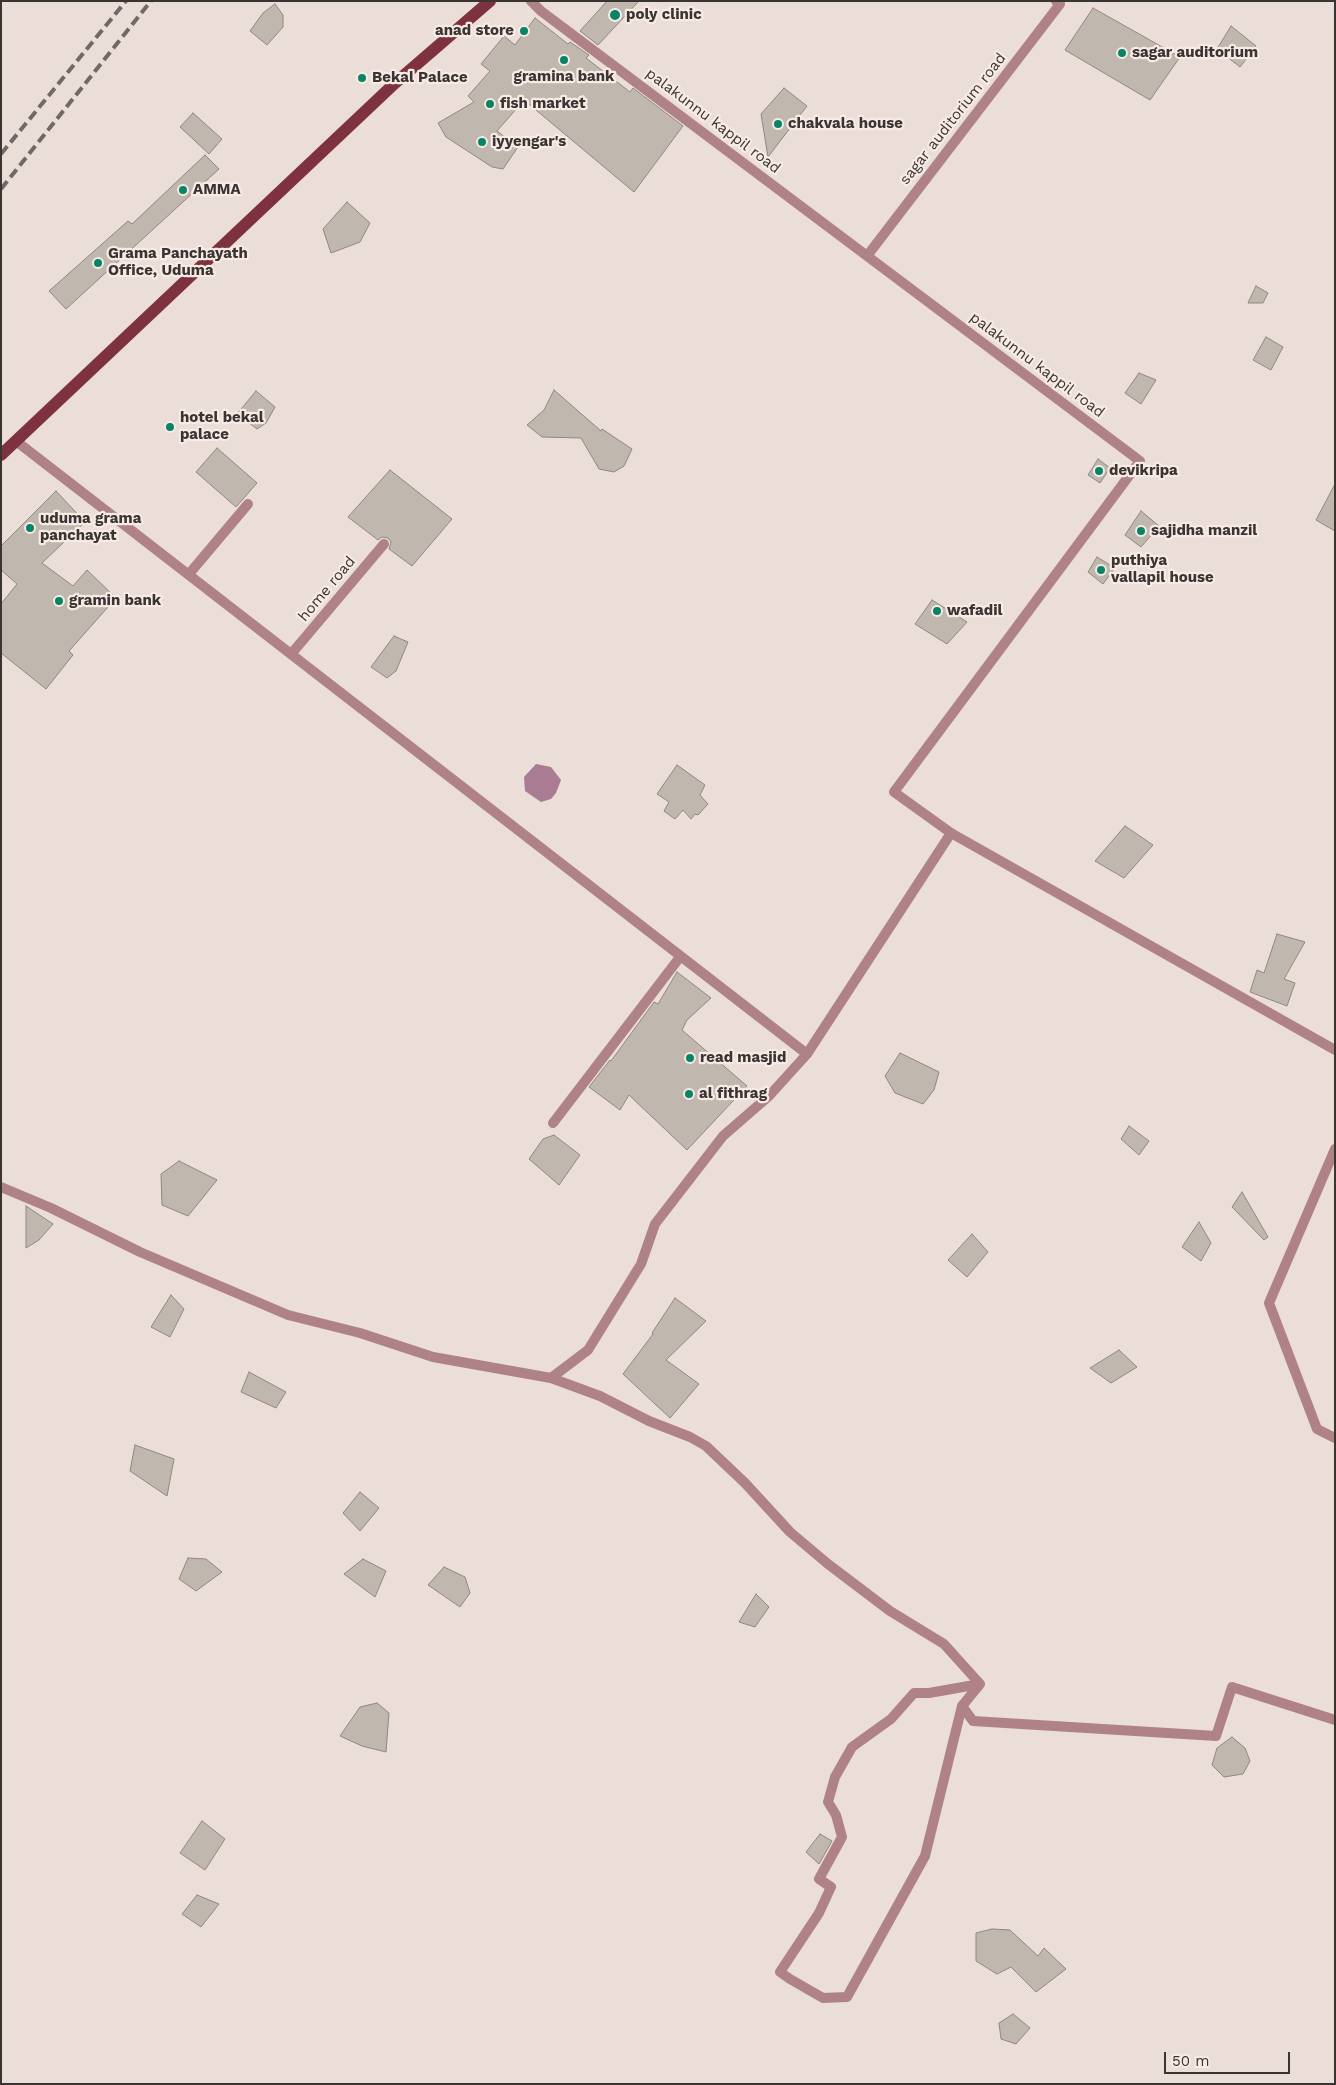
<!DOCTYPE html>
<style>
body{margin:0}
#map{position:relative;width:1336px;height:2085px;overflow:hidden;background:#ebddd8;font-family:"Work Sans",sans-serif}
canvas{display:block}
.frame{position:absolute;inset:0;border:2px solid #3a3432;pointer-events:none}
.scale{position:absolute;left:1164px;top:2052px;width:126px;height:22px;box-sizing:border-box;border:2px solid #3a3432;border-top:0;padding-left:6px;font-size:15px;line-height:18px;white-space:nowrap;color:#3a3432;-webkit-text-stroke:4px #f8eae5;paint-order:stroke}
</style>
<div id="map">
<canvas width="1336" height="2085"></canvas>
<div class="frame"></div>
<div class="scale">50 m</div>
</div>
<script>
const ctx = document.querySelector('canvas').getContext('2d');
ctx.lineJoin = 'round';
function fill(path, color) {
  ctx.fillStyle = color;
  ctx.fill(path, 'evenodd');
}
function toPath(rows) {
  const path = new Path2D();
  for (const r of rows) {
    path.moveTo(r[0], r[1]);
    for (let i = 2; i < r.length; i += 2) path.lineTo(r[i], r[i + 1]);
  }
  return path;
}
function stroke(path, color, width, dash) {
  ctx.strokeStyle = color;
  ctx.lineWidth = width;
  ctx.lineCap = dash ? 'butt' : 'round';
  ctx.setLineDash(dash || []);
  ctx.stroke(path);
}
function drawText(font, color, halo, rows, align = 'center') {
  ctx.font = font + ' "Work Sans",sans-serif';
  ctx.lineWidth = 4.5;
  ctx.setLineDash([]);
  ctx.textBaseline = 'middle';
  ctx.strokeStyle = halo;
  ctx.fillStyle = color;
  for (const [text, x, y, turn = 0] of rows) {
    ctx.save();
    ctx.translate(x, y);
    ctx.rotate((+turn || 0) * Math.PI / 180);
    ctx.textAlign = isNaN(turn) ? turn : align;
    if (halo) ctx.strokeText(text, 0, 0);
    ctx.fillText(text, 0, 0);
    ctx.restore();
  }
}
fill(toPath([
 [536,764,551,767,561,780,556,793,551,799,541,802,525,791,524,777]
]), '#a97c93');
const building = toPath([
 [607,1,639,1,598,45,580,31,607,1],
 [275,4,283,15,283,27,267,45,250,31,263,13,275,4],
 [1093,8,1180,57,1150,100,1065,50,1093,8],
 [535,18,568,44,570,42,589,55,586,58,630,92,633,88,683,126,634,192,524,100,497,131,518,147,503,169,492,167,446,137,438,123,474,102,468,96,490,71,481,64,504,36,515,45,535,18],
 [1231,26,1256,46,1240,67,1217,49,1231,26],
 [784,88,807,106,768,157,761,114,784,88],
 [193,113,222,139,209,154,180,127,193,113],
 [205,155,219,169,66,309,49,291,128,221,132,224,205,155],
 [347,202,370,223,360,242,331,253,323,229,347,202],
 [1256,286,1268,293,1263,303,1248,303,1256,286],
 [1266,337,1283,347,1271,370,1253,360,1266,337],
 [1139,373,1156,380,1141,404,1125,393,1139,373],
 [554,390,601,431,602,429,632,449,624,466,614,472,599,469,581,438,542,437,527,425,544,410,554,390],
 [256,391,275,407,266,423,257,429,237,414,256,391],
 [217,448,257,483,236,507,196,472,217,448],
 [1098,459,1110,468,1100,483,1088,475,1098,459],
 [390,470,452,519,412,566,389,549,391,542,388,538,382,537,378,540,348,517,390,470],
 [1335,484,1335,531,1316,520,1335,484],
 [56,491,85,522,42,563,73,586,87,570,116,598,69,651,73,655,46,689,1,653,1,604,17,584,1,570,1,546,56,491],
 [1141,511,1159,526,1141,547,1125,535,1141,511],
 [1097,557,1115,568,1103,584,1088,572,1097,557],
 [932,600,967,622,947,644,915,624,932,600],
 [394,636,408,642,396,671,387,678,371,667,394,636],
 [677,765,705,785,700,795,708,804,698,815,695,814,691,819,683,810,675,819,664,811,669,802,657,794,677,765],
 [1125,826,1153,845,1124,878,1095,861,1125,826],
 [1277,934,1305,942,1284,979,1295,983,1287,1006,1250,992,1257,970,1264,973,1277,934],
 [677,972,711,998,687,1020,682,1030,747,1086,687,1150,629,1095,620,1110,589,1087,610,1060,611,1061,654,1002,658,1004,677,972],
 [900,1053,939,1072,934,1090,923,1104,895,1093,885,1076,900,1053],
 [1129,1126,1149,1141,1139,1155,1121,1139,1129,1126],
 [554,1135,580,1155,559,1185,529,1159,543,1139,554,1135],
 [179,1161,217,1180,188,1216,162,1205,161,1174,179,1161],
 [1242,1192,1268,1237,1264,1240,1232,1207,1242,1192],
 [26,1206,53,1224,39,1240,26,1248,26,1206],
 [1199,1222,1211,1243,1201,1261,1182,1247,1199,1222],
 [972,1234,988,1252,967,1277,948,1260,972,1234],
 [171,1295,184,1309,170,1337,151,1327,171,1295],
 [675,1298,706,1321,666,1360,699,1384,670,1418,623,1374,653,1334,652,1333,675,1298],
 [1119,1350,1137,1367,1111,1383,1090,1368,1119,1350],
 [249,1372,286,1392,276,1408,241,1392,249,1372],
 [135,1445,174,1459,167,1496,130,1471,135,1445],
 [360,1492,379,1508,360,1531,343,1513,360,1492],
 [188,1558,206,1559,222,1572,196,1591,179,1579,188,1558],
 [363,1559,386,1571,375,1597,344,1574,363,1559],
 [444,1567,465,1577,470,1593,460,1607,428,1585,444,1567],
 [756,1594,769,1607,755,1627,739,1622,756,1594],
 [377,1703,389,1713,386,1752,362,1746,340,1736,360,1707,377,1703],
 [1232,1737,1245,1748,1250,1761,1243,1774,1224,1777,1212,1765,1217,1748,1232,1737],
 [202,1821,225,1839,205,1870,180,1853,202,1821],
 [820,1834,832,1841,819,1864,806,1852,820,1834],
 [197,1895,219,1904,201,1927,182,1914,197,1895],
 [992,1929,1010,1930,1038,1956,1044,1948,1066,1969,1036,1992,1011,1967,997,1974,976,1961,976,1933,992,1929],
 [1013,2014,1030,2028,1016,2044,1001,2039,999,2023,1013,2014]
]);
fill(building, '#c0b7ae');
stroke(building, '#91877f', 1);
stroke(toPath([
 [531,1,541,11,1140,461,894,792,951,833],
 [867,256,1060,4,1056,1],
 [189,574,248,504],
 [292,653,384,544],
 [553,1123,680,957],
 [1,1187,51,1208,140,1252,288,1315,360,1333,433,1357,551,1378,600,1396,649,1421,690,1437,706,1446,745,1483,790,1532,828,1564,890,1611,944,1644,980,1684],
 [980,1684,962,1706,925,1856,847,1997,823,1998,790,1979,780,1972,819,1913,831,1887,819,1879,842,1837,836,1815,828,1802,835,1777,852,1747,891,1719,914,1693,929,1693,980,1684],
 [962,1706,973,1721,1216,1736,1232,1687,1335,1720]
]), '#af8287', 10);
stroke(toPath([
 [16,441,807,1054,951,833,1335,1050],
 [1335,1149,1269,1303,1317,1429,1335,1438],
 [551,1378,588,1350,641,1264,655,1224,723,1136,769,1096,807,1054]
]), '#af8287', 10);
stroke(toPath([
 [1,455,394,84,490,1]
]), '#7e323f', 12);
stroke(toPath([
 [1,154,126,1],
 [1,189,151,1]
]), '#716966', 4, [10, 5]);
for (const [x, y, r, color] of [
 [615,15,6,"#068465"],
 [524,31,5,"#068465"],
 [1122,53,5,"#068465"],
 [564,60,5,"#068465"],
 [362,78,5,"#068465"],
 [490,104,5,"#068465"],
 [778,124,5,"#068465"],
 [482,142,5,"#068465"],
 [183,190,5,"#068465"],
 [98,263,5,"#068465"],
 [170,427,5,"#068465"],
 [1099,471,5,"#068465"],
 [30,528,5,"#068465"],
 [1141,531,5,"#068465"],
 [1101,570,5,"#068465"],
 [59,601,5,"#068465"],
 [937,611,5,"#068465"],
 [690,1058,5,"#068465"],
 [689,1094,5,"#068465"]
]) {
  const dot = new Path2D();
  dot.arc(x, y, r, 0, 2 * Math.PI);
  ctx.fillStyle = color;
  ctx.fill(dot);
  stroke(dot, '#f8eae5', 2);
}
drawText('bold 15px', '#3a3432', '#f8eae5', [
 ["poly clinic",626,15],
 ["anad store",514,31,"right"],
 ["sagar auditorium",1132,53],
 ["gramina bank",564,77,"center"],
 ["Bekal Palace",372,78],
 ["fish market",500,104],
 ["chakvala house",788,124],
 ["iyyengar's",492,142],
 ["AMMA",193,190],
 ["Grama Panchayath",108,254],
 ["Office, Uduma",108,271],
 ["hotel bekal",180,418],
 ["palace",180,435],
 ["devikripa",1109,471],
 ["uduma grama",40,519],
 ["panchayat",40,536],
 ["sajidha manzil",1151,531],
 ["puthiya",1111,561],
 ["vallapil house",1111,578],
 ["gramin bank",69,601],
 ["wafadil",947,611],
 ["read masjid",700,1058],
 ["al fithrag",699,1094]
], 'left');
drawText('15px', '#3a3432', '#f8eae5', [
 ["sagar auditorium road",953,119,-52],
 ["palakunnu kappil road",713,121,37],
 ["palakunnu kappil road",1037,365,37],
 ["home road",327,589,-50]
]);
</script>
